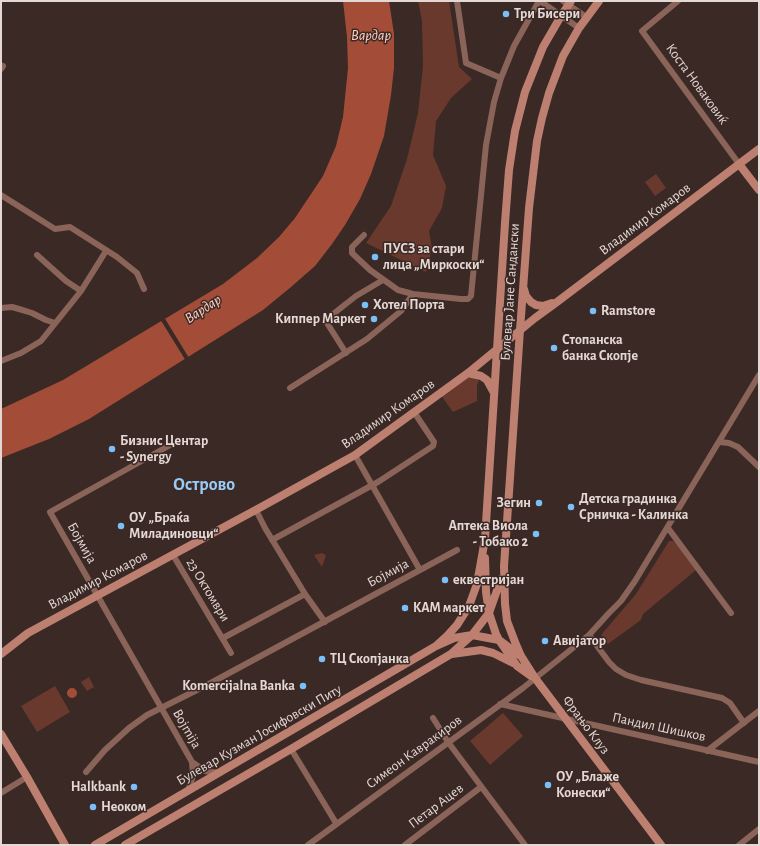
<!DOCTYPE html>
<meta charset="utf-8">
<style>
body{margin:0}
#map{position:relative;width:760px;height:846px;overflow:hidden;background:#3b2925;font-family:"Alegreya Sans",sans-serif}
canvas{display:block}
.frame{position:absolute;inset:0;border:2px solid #e4d8d5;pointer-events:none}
</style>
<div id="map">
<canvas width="760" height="846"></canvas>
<div class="frame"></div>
</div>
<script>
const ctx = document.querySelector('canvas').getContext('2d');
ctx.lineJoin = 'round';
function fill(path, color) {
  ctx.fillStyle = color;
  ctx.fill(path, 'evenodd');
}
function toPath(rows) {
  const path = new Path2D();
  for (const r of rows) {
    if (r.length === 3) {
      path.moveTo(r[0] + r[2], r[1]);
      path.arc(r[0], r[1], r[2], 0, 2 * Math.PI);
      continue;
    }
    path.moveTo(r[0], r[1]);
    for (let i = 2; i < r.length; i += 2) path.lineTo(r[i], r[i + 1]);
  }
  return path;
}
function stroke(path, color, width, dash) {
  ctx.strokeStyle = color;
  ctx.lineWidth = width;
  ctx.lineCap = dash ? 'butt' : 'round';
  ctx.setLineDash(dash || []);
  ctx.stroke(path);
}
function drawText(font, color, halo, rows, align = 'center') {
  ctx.font = font + ' "Alegreya Sans",sans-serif';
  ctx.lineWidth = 3;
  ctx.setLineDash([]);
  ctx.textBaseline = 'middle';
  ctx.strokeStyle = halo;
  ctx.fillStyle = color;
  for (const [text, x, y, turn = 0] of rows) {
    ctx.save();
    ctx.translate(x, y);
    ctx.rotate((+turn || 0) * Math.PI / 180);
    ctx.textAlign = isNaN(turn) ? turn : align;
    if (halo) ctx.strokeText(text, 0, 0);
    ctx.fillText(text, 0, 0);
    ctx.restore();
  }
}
fill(toPath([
 [418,1,449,1,459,67,472,79,451,98,436,121,433,155,446,186,442,208,429,231,432,249,426,272,366,243,391,206,407,159,418,113,423,66,422,21],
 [656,174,666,188,655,196,645,182],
 [468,373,479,381,477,385,477,401,453,412,440,394],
 [669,541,673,541,676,543,696,570,643,614,641,620,608,644,601,635,636,594],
 [322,553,326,555,322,567,314,555],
 [89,677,94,687,87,691,81,682],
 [55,686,70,712,37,732,21,706],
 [503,713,523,736,490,765,470,741]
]), '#6a392e');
fill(toPath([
 [343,1,389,1,394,34,394,68,391,95,384,136,371,174,360,199,345,225,332,244,315,266,291,287,263,310,247,320,89,419,49,439,1,458,1,409,63,380,223,284,257,258,279,237,295,218,323,176,336,146,343,117,348,68,347,37],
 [72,693,5]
]), '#a34d39');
fill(toPath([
 [164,317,189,358,186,361,160,319]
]), '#3b2925');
stroke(toPath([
 [457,1,466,63,501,78],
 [540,1,579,28],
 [563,1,586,17],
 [678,1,642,31,739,164],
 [1,69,3,66],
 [1,195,55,229,70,227,117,257,137,273,144,289],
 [364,235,352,247,352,253,370,270,398,290,413,294,461,299,468,299,471,296,486,145,494,102,501,78,514,46,539,1],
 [37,255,66,281,81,291],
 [1,308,12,307,19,309,32,313,46,320,55,323],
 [346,353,327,323,327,320,328,318,356,296,383,280],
 [1,361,21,353,41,341,81,291,106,251],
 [290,388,367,339,401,311,413,294],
 [719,442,729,443,738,447,759,467],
 [172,444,50,512,192,762,205,771,220,773],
 [355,455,420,570],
 [256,510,265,528,305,594,325,622],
 [668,528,731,613],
 [272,540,378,482,433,446,434,442,414,412],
 [173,555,231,653],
 [589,635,609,662,616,669,626,675,641,680,722,698,730,703,744,723],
 [223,638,305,594],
 [500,704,759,762],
 [433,718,448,742,525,845],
 [291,749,336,823],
 [707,751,759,711],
 [86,772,105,750,129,728,147,715,207,685,457,550],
 [188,791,193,776,192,762],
 [1,793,27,777],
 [308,845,523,688,589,635,609,613,621,601,635,581,759,375],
 [405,845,481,787],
 [739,845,759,829]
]), '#8a6359', 6);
stroke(toPath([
 [599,1,579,28,563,56,549,93,542,118,537,141,529,208,520,330,504,566,505,604,507,621,515,642,521,656,535,678,661,845],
 [739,164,759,190],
 [524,289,526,296,531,302,536,305,543,306,552,303],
 [468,373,481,376,487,380,493,391],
 [485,558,486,592,489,613,496,634,499,640,517,666,531,676],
 [436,646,447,636,457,625,469,606,477,584,482,556,485,539,505,223,509,170,515,131,525,92,543,47,561,16,571,1],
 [1,654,28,633,263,506,355,455,468,373,535,318,557,302,759,149],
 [452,654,481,650,493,653,513,663],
 [1,734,27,777,65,845],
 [95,845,436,646,454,638,472,635,499,640,519,655],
 [125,845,291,749,451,654,472,635,489,613,501,579]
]), '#bd7f70', 8);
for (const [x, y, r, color] of [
 [506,14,4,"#79bff8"],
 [375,257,4,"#79bff8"],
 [365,305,4,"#79bff8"],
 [593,311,4,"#79bff8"],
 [374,319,4,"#79bff8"],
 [554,348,4,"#79bff8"],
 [112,449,4,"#79bff8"],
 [539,503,4,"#79bff8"],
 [571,507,4,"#79bff8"],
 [121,526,4,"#79bff8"],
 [536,534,4,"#79bff8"],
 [445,580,4,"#79bff8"],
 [405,608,4,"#79bff8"],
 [545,641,4,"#79bff8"],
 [322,659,4,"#79bff8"],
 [303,686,4,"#79bff8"],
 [548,785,4,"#79bff8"],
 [134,787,4,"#79bff8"],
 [93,807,4,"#79bff8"]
]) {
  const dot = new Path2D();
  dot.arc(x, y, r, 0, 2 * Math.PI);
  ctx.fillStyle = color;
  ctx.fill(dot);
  stroke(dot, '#3b2925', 1.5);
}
drawText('bold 14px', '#e4d8d5', '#3b2925', [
 ["Три Бисери",514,14],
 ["ПУСЗ за стари",383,249],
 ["лица „Миркоски“",383,265],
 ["Хотел Порта",373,305],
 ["Ramstore",601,311],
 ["Киппер Маркет",366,319,"right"],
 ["Стопанска",562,340],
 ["банка Скопје",562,356],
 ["Бизнис Центар",120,441],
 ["- Synergy",120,457],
 ["Детска градинка",579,499],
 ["Срничка - Калинка",579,515],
 ["Зегин",531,503,"right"],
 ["ОУ „Браќа",129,518],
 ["Миладиновци“",129,534],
 ["Аптека Виола",528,526,"right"],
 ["- Тобако 2",528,542,"right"],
 ["еквестријан",453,580],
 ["KAM маркет",413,608],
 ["Авијатор",553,641],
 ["ТЦ Скопјанка",330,659],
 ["Komercijalna Banka",295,686,"right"],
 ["ОУ „Блаже",556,777],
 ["Конески“",556,793],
 ["Halkbank",126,787,"right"],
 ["Неоком",101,807]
], 'left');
drawText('14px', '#e4d8d5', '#3b2925', [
 ["Коста Новаковиќ",697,84,54],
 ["Владимир Комаров",645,219,-37],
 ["Булевар Јане Сандански",510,292,-86],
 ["Владимир Комаров",388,414,-35],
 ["Бојмија",82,543,60],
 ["Бојмија",388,573,-28],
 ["Владимир Комаров",98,580,-28],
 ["23 Октомври",208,590,59],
 ["Фрањо Клуз",586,725,53],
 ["Пандил Шишков",659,727,12],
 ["Bojmija",187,729,60],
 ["Булевар Кузман Јосифовски Питу",259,735,-30],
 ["Симеон Кавракиров",414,752,-36],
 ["Петар Ацев",436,806,-37]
]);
drawText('italic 15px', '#ffcdc0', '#3b2925', [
 ["Вардар",371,35],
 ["Вардар",203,309,-33]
]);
drawText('bold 18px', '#98cbf5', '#3b2925', [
 ["Острово",204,485]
]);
</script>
